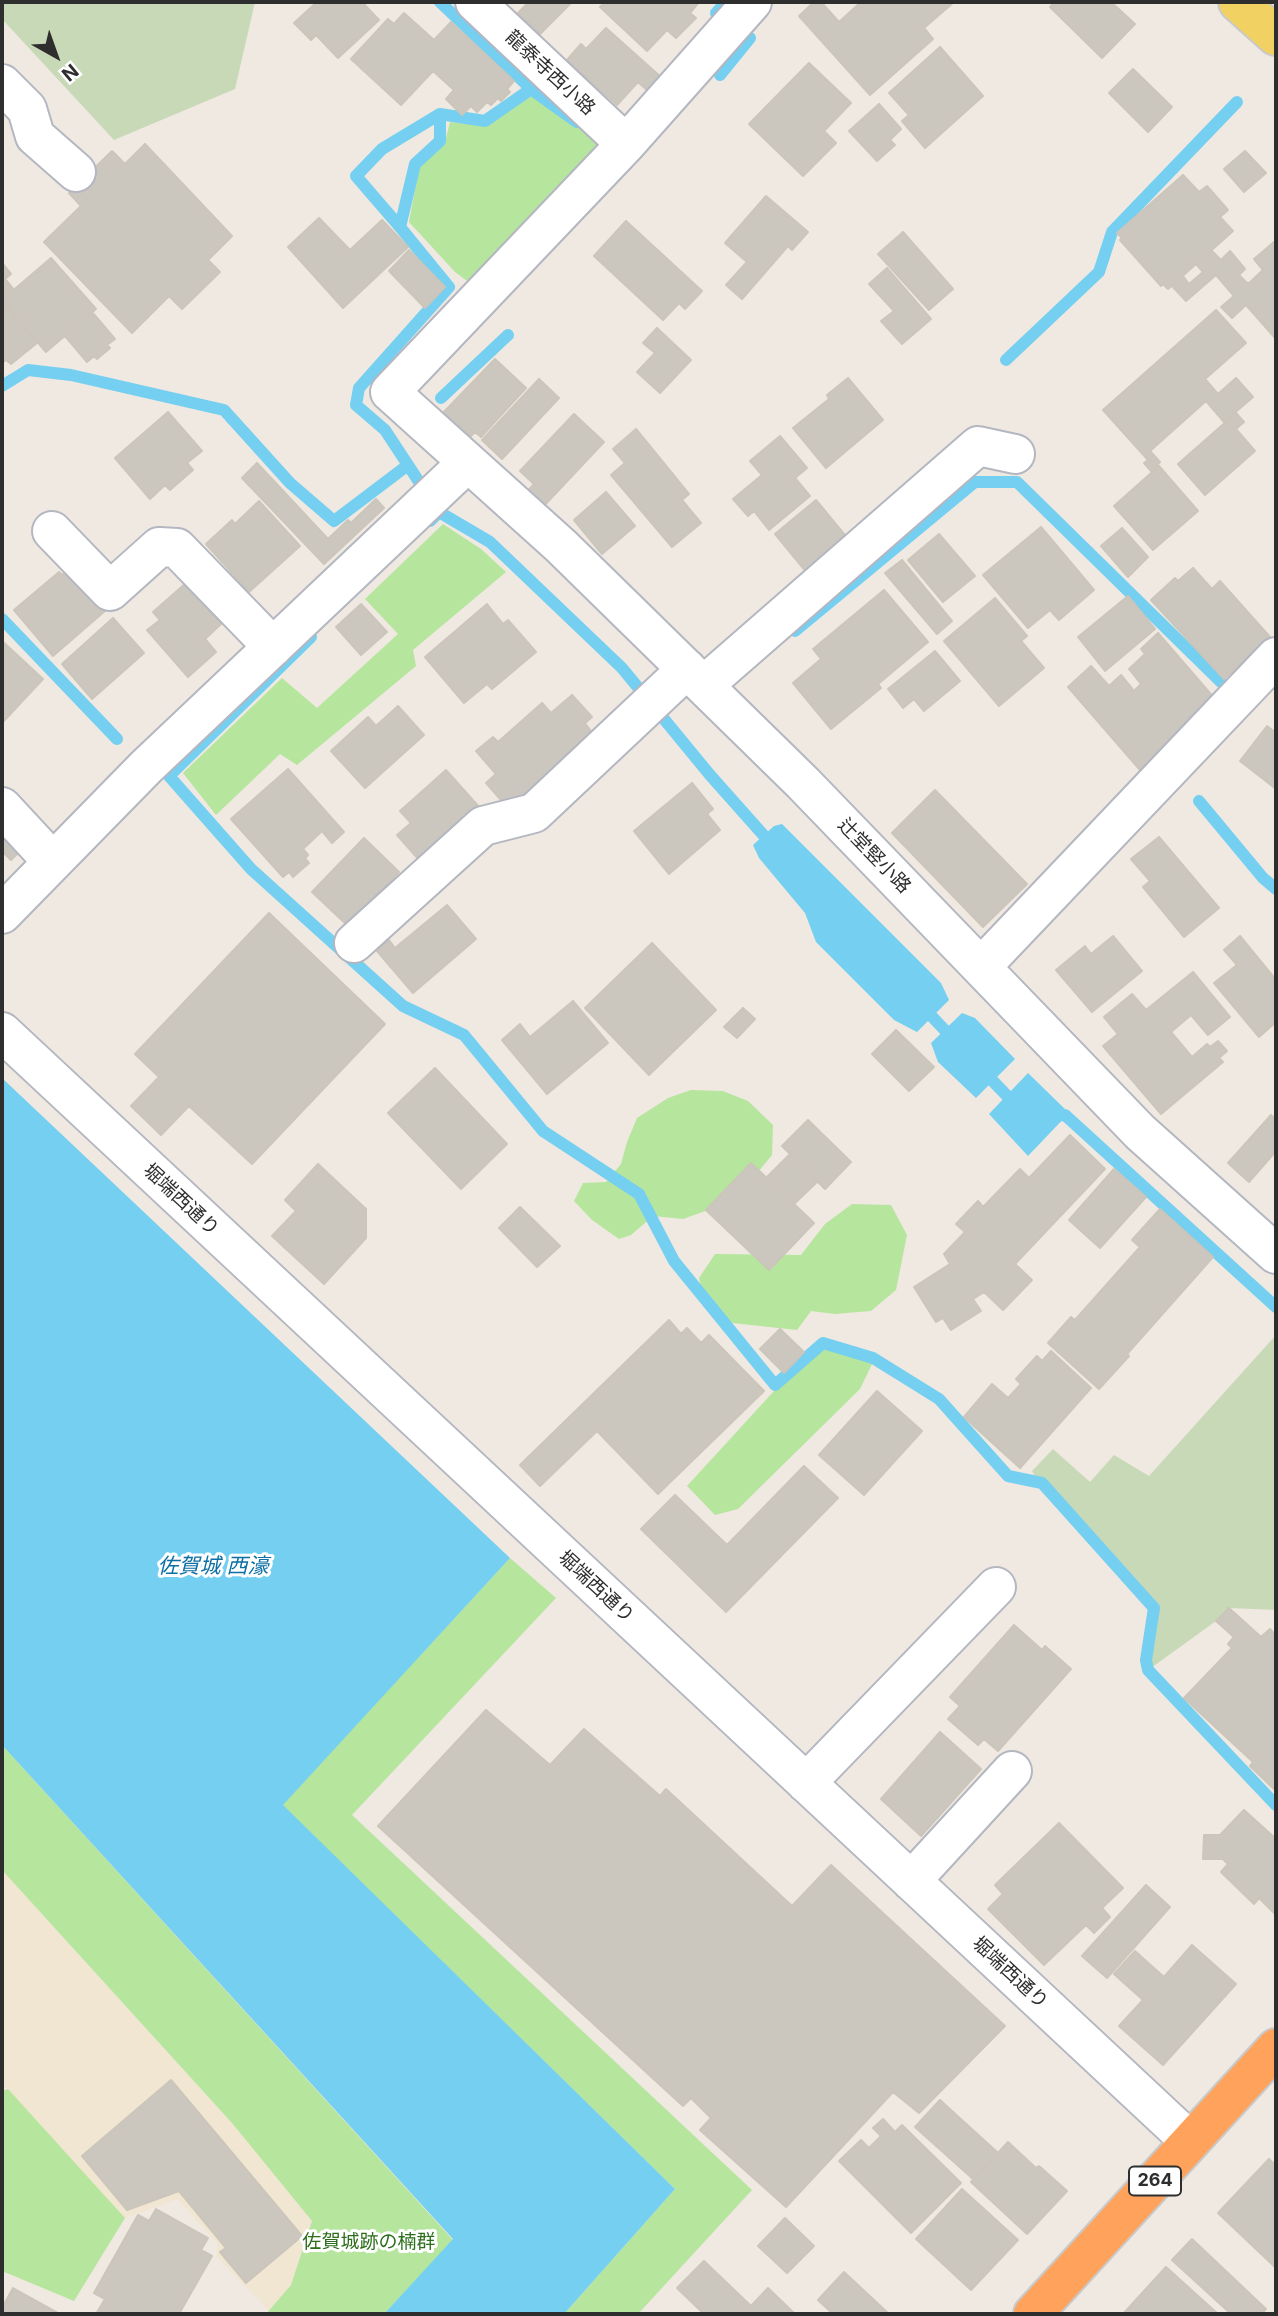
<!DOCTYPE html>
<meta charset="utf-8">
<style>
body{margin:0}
#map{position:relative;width:1278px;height:2316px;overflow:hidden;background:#efe9e1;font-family:Inter,sans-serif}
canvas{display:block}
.frame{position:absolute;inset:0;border:4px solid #2e2e2e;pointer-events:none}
.north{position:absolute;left:21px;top:21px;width:70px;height:70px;-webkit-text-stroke:5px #fff;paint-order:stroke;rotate:140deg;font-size:19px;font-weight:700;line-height:28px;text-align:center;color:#2e2e2e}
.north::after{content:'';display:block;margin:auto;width:24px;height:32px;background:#2e2e2e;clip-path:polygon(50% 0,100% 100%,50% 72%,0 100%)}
</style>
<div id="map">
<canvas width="1278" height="2316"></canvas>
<div class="frame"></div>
<div class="north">N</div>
</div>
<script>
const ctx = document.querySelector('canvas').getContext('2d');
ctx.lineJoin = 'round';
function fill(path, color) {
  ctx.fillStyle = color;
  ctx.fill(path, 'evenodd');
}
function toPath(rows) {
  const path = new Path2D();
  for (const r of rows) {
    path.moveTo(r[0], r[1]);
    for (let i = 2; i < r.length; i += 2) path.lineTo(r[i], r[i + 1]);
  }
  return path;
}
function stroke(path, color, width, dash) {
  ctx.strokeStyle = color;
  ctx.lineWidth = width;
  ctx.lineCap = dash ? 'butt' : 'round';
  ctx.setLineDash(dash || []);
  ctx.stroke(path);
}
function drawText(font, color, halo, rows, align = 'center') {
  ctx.font = font + ' Inter,"Noto Sans JP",sans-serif';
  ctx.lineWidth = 6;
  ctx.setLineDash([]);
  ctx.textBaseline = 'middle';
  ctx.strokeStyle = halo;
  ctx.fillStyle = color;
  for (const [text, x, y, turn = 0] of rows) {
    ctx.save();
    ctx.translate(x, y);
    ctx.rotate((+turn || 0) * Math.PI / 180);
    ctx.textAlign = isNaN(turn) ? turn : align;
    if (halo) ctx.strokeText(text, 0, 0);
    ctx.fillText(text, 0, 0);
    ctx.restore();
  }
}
fill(toPath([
 [3,1827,2,1870,232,2123,312,2221,291,2285,269,2311,216,2256,218,2244,177,2199,125,2218,2,2083,2,1828]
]), '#f0e6d1');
fill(toPath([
 [539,87,606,149,474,286,455,272,409,222,419,168,445,142,450,122,487,125],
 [443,524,481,549,506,572,413,650,416,666,297,765,280,754,216,815,183,773,282,678,317,708,398,634,365,599],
 [691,1090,723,1091,748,1101,773,1125,772,1155,745,1188,722,1205,683,1219,653,1216,631,1235,619,1239,592,1220,574,1201,583,1183,606,1182,621,1164,627,1142,637,1118,668,1098],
 [852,1204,891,1205,907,1235,896,1290,871,1311,835,1314,811,1311,797,1330,733,1323,705,1308,699,1278,715,1254,801,1255,825,1224],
 [822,1347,873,1362,860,1389,738,1509,715,1515,687,1486,774,1391],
 [510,1558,556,1598,352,1815,752,2190,638,2314,564,2314,675,2189,282,1805],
 [2,1745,453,2240,384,2314,266,2314,291,2285,312,2221,232,2123,2,1870],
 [8,2089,125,2218,74,2301,2,2271,2,2091]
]), '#b6e59e');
fill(toPath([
 [2,2,255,2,235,89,114,140,2,19],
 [1276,1335,1276,1610,1229,1608,1216,1621,1144,1673,1142,1663,1150,1609,1041,1487,1032,1471,1053,1449,1090,1482,1114,1455,1149,1476]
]), '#c8d9b8');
fill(toPath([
 [782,824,941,983,949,1000,917,1032,894,1020,816,942,805,913,759,858,753,845,774,826],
 [962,1013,975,1018,1015,1059,976,1098,938,1062,931,1043],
 [1028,1073,1069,1113,1028,1156,989,1114],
 [2,1078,510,1558,283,1805,675,2189,564,2314,384,2314,453,2239,2,1745]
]), '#75cff0');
stroke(toPath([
 [440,2,531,89,577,122],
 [716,13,726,2],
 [720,75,750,38],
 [400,227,356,176,382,149,440,114],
 [1006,360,1099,272,1112,232,1237,102],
 [2,386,28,370,71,375,224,410,290,483,334,521,408,465],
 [441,398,508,335],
 [427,494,385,430,356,405,359,388,449,287,400,227,415,164,440,141,440,114,485,121,531,89],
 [430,521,439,512,490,542,622,668,710,775,774,847],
 [2,619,117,739],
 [795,631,975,482,1017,482,1222,683],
 [311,637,169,776,251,869,403,1006,464,1035,543,1131,639,1194,674,1261,775,1385,823,1343,873,1358,939,1399,1008,1476,1042,1483,1154,1608,1146,1660,1148,1670,1276,1805],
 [1199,801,1263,878,1276,889],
 [922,1006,955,1041],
 [982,1070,1018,1107],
 [1050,1116,1065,1115,1276,1307]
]), '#75cff0', 12);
const building = toPath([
 [317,2,362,2,379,20,338,58,316,35,311,40,294,23,317,2],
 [529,2,572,2,540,34,518,13,529,2],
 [605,2,699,2,690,13,696,18,676,38,667,30,647,51,600,7,605,2],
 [814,2,821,2,839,22,861,2,954,2,924,28,933,39,870,95,799,16,814,2],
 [1055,2,1111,2,1135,24,1102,58,1050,7,1055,2],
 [404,13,434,40,451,22,514,81,507,89,510,92,501,101,498,98,491,105,487,102,477,112,471,106,462,115,446,99,454,90,433,71,401,105,351,59,388,19,394,24,404,13],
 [606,28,662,78,649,92,638,82,617,105,567,60,581,44,586,49,606,28],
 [940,47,983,96,925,148,902,121,909,115,889,93,940,47],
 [809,63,851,103,824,131,836,143,803,176,749,124,809,63],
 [1133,69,1172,107,1148,132,1109,93,1133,69],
 [879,104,901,129,890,140,895,145,877,161,849,131,879,104],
 [145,144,232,236,208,260,220,272,182,309,169,296,132,333,44,242,81,206,69,193,112,151,125,164,145,144],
 [1245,151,1266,173,1244,192,1224,169,1245,151],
 [1183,175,1199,192,1207,186,1228,210,1220,217,1233,231,1168,289,1163,284,1161,286,1120,240,1122,238,1117,233,1183,175],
 [766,196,808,232,792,250,788,246,742,299,726,285,747,262,725,243,766,196],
 [319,218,350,250,382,220,408,247,343,308,288,247,319,218],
 [626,221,702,291,685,309,679,303,663,320,594,256,626,221],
 [903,232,953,289,929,310,878,254,903,232],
 [1274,242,1276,245,1276,339,1246,305,1232,318,1221,307,1234,296,1216,275,1186,301,1172,286,1183,276,1189,284,1203,272,1197,265,1212,251,1221,260,1230,251,1245,269,1239,275,1248,284,1263,270,1254,259,1274,242],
 [409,250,445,287,425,308,389,271,409,250],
 [51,258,96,309,46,352,2,300,51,258],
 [2,263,11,274,5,279,14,290,2,300,2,263],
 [887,268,931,319,902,344,881,321,894,311,869,284,887,268],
 [2,301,37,343,11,364,6,360,2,363,2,301],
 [1216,310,1246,343,1205,379,1218,394,1236,378,1253,397,1224,422,1206,401,1150,451,1160,462,1151,471,1144,463,1148,460,1103,410,1216,310],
 [92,312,115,339,107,345,110,348,97,359,94,356,87,362,65,336,92,312],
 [657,328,691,360,660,393,637,372,655,353,643,343,657,328],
 [495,359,526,388,481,437,475,432,467,440,441,415,495,359],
 [848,378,883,420,826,468,793,428,829,399,827,395,848,378],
 [539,379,559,398,502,459,482,440,539,379],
 [168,412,202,451,187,463,193,470,170,490,165,485,150,499,115,458,168,412],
 [1236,413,1244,422,1236,429,1255,451,1205,495,1178,464,1236,413],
 [574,414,604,442,540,510,524,495,534,484,520,471,574,414],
 [636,429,689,494,682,500,701,523,672,547,611,475,625,463,613,449,636,429],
 [780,436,807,468,795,478,810,496,769,530,754,511,748,516,733,499,762,475,750,461,780,436],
 [257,463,328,539,348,520,351,523,376,499,384,508,324,564,242,478,257,463],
 [1159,466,1198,511,1153,550,1114,506,1159,466],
 [606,492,635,526,602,554,574,520,606,492],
 [816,500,849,540,808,574,775,534,816,500],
 [259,501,300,546,249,592,206,544,232,520,235,524,259,501],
 [1041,527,1094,590,1059,620,1050,610,1028,628,983,575,1041,527],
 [1122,528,1148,557,1128,577,1101,546,1122,528],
 [939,534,975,576,943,602,908,560,939,534],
 [902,560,952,621,937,634,885,573,902,560],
 [1193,568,1212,589,1220,581,1270,637,1224,679,1151,600,1175,578,1178,581,1193,568],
 [69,569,106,610,53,656,14,610,59,572,62,575,69,569],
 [186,583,221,624,205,639,216,652,188,677,147,630,160,620,153,612,186,583],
 [884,590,928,642,878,684,881,688,831,729,793,683,821,659,813,649,884,590],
 [1128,596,1155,629,1105,671,1078,637,1128,596],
 [995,598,1027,636,1021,641,1044,668,999,706,944,641,995,598],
 [361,604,387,632,361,655,336,627,361,604],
 [487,604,503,624,508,620,536,652,492,689,487,684,464,703,425,657,487,604],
 [113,618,144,653,92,699,62,664,113,618],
 [1158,633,1215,699,1177,732,1180,735,1140,770,1068,687,1091,666,1109,686,1121,675,1134,691,1141,684,1129,669,1145,654,1141,649,1158,633],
 [2,641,43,679,2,723,2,641],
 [935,651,960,681,924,711,914,699,903,708,888,689,935,651],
 [572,695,592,717,585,723,593,734,508,808,486,783,496,774,476,751,493,737,498,742,542,703,551,713,572,695],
 [398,706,424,735,365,788,331,751,368,717,376,726,398,706],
 [1267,726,1276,733,1276,789,1240,761,1267,726],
 [288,769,344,832,332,843,322,831,303,849,308,855,305,858,309,863,293,877,289,872,283,877,231,819,288,769],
 [446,770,480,808,420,861,397,835,411,823,400,811,446,770],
 [692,783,713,809,707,814,720,830,669,874,634,831,692,783],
 [935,790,1027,884,983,927,892,833,935,790],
 [2,835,19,852,11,860,2,851,2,835],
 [1159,837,1219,908,1184,937,1143,887,1150,881,1131,859,1159,837],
 [364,838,399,872,348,926,312,892,364,838],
 [447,905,476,939,413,993,377,951,389,940,395,948,447,905],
 [269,913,385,1024,252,1164,189,1106,161,1135,131,1106,159,1077,135,1054,269,913],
 [1113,936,1142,971,1092,1012,1056,970,1085,946,1091,954,1113,936],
 [1240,936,1276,980,1276,1022,1259,1037,1214,983,1237,965,1224,950,1240,936],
 [652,943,716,1010,649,1075,585,1008,652,943],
 [1193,972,1230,1017,1208,1035,1191,1015,1171,1032,1192,1057,1207,1044,1210,1047,1218,1041,1227,1051,1219,1058,1223,1062,1161,1114,1103,1046,1118,1034,1104,1017,1132,994,1146,1010,1193,972],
 [573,1001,608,1043,547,1094,502,1040,520,1024,530,1037,573,1001],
 [743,1008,755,1019,737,1038,724,1027,743,1008],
 [896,1030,934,1067,909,1091,872,1054,896,1030],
 [435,1068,507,1144,461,1189,388,1113,435,1068],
 [1271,1115,1276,1120,1276,1151,1249,1182,1228,1163,1271,1115],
 [808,1120,851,1162,825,1189,782,1146,808,1120],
 [1070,1135,1105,1169,1015,1264,1032,1280,1003,1310,984,1292,973,1299,981,1311,951,1330,943,1318,936,1322,914,1287,950,1264,944,1254,965,1232,956,1224,978,1201,983,1207,1020,1169,1029,1178,1070,1135],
 [790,1154,817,1182,794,1204,767,1177,790,1154],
 [751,1163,814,1223,769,1270,706,1210,751,1163],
 [318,1164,366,1209,366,1238,324,1284,272,1236,296,1211,285,1200,318,1164],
 [1114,1169,1146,1197,1100,1248,1069,1220,1114,1169],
 [520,1207,560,1246,537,1267,499,1228,520,1207],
 [1160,1209,1213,1257,1127,1354,1129,1356,1099,1389,1048,1343,1071,1317,1075,1320,1140,1247,1132,1240,1160,1209],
 [669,1320,681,1334,687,1328,701,1343,709,1335,764,1391,658,1494,597,1431,540,1486,520,1465,669,1320],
 [780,1329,804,1352,784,1373,760,1349,780,1329],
 [1051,1351,1091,1388,1020,1468,964,1417,992,1384,1008,1398,1021,1384,1016,1379,1037,1356,1042,1361,1051,1351],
 [877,1391,922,1431,864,1495,819,1455,877,1391],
 [804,1466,838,1498,726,1612,641,1529,675,1495,727,1545,804,1466],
 [1229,1608,1261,1637,1270,1629,1276,1636,1276,1791,1250,1766,1253,1762,1184,1698,1232,1648,1228,1644,1234,1637,1216,1621,1229,1608],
 [1014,1625,1042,1650,1045,1646,1071,1669,998,1751,984,1739,978,1745,948,1719,960,1706,950,1697,1014,1625],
 [486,1710,550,1765,584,1729,660,1796,666,1789,792,1906,831,1865,1005,2026,919,2113,893,2092,786,2207,700,2130,711,2118,691,2098,683,2106,378,1826,486,1710],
 [940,1732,981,1769,921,1836,881,1799,940,1732],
 [1244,1810,1276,1839,1275,1914,1259,1898,1254,1904,1221,1872,1228,1864,1223,1859,1203,1859,1204,1835,1220,1835,1244,1810],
 [1059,1823,1123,1888,1102,1908,1110,1917,1094,1933,1086,1925,1044,1965,988,1909,1003,1894,995,1885,1059,1823],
 [1146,1885,1170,1907,1107,1978,1082,1956,1146,1885],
 [1192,1945,1236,1984,1163,2065,1119,2026,1143,2000,1114,1974,1135,1951,1164,1977,1192,1945],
 [171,2080,302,2236,246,2283,220,2252,226,2248,179,2191,127,2210,82,2156,171,2080],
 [940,2100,997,2152,973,2179,915,2127,940,2100],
 [883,2119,895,2132,902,2125,961,2183,911,2233,839,2161,861,2140,869,2148,881,2136,873,2128,883,2119],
 [1008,2142,1036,2168,1039,2166,1067,2191,1027,2234,971,2182,1008,2142],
 [1269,2159,1276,2166,1276,2268,1218,2213,1269,2159],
 [962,2189,1018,2240,971,2290,916,2239,962,2189],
 [156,2209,208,2238,201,2250,212,2256,179,2314,96,2314,105,2299,94,2293,138,2215,149,2221,156,2209],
 [785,2218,814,2246,787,2273,758,2246,785,2218],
 [1192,2239,1266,2309,1261,2314,1231,2314,1172,2260,1192,2239],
 [704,2261,751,2306,768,2288,795,2314,704,2314,677,2288,704,2261],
 [1166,2267,1218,2314,1123,2314,1166,2267],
 [844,2272,889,2314,833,2314,818,2300,844,2272],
 [13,2288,60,2314,2,2314,2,2308,13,2288]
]);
fill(building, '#cbc7bf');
stroke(building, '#cbc5ba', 2);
const minor = toPath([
 [475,2,626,144],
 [752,2,626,144,390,392,561,546,803,783,1140,1132,1276,1254],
 [2,84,27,109,35,136,76,172],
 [52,531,110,591,159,547,177,548,273,647],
 [704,685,978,446,1015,454],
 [2,807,53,862],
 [2,914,146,767,467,463],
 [354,943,483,826,534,813,687,669],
 [982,966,1276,657],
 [2,1032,1190,2141],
 [806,1783,996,1587],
 [911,1881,1012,1771]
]);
const major = toPath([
 [1238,2,1276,36]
]);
const highway = toPath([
 [1033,2314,1276,2048]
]);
stroke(minor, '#b4b7c1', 42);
stroke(major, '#c9c9c9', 42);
stroke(highway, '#c9c9c9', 42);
stroke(minor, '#fff', 38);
stroke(major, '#f2d163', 38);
stroke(highway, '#ffa35c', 38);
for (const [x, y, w] of [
 [1155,2181,52]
]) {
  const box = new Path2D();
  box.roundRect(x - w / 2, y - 14.5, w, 29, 5);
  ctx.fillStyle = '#fff';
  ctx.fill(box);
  stroke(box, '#2e2e2e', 2);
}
drawText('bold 18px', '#2e2e2e', null, [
 ["264",1155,2181]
]);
drawText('19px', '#2e2e2e', '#fff', [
 ["龍泰寺西小路",550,73,43],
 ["辻堂竪小路",874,856,46],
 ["堀端西通り",181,1200,43],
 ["堀端西通り",596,1587,43],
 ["堀端西通り",1010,1973,43]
]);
drawText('19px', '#2c6e1b', '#fff', [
 ["佐賀城跡の楠群",369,2242]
]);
drawText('italic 21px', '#0d6fa3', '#fff', [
 ["佐賀城 西濠",213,1567]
]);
</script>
